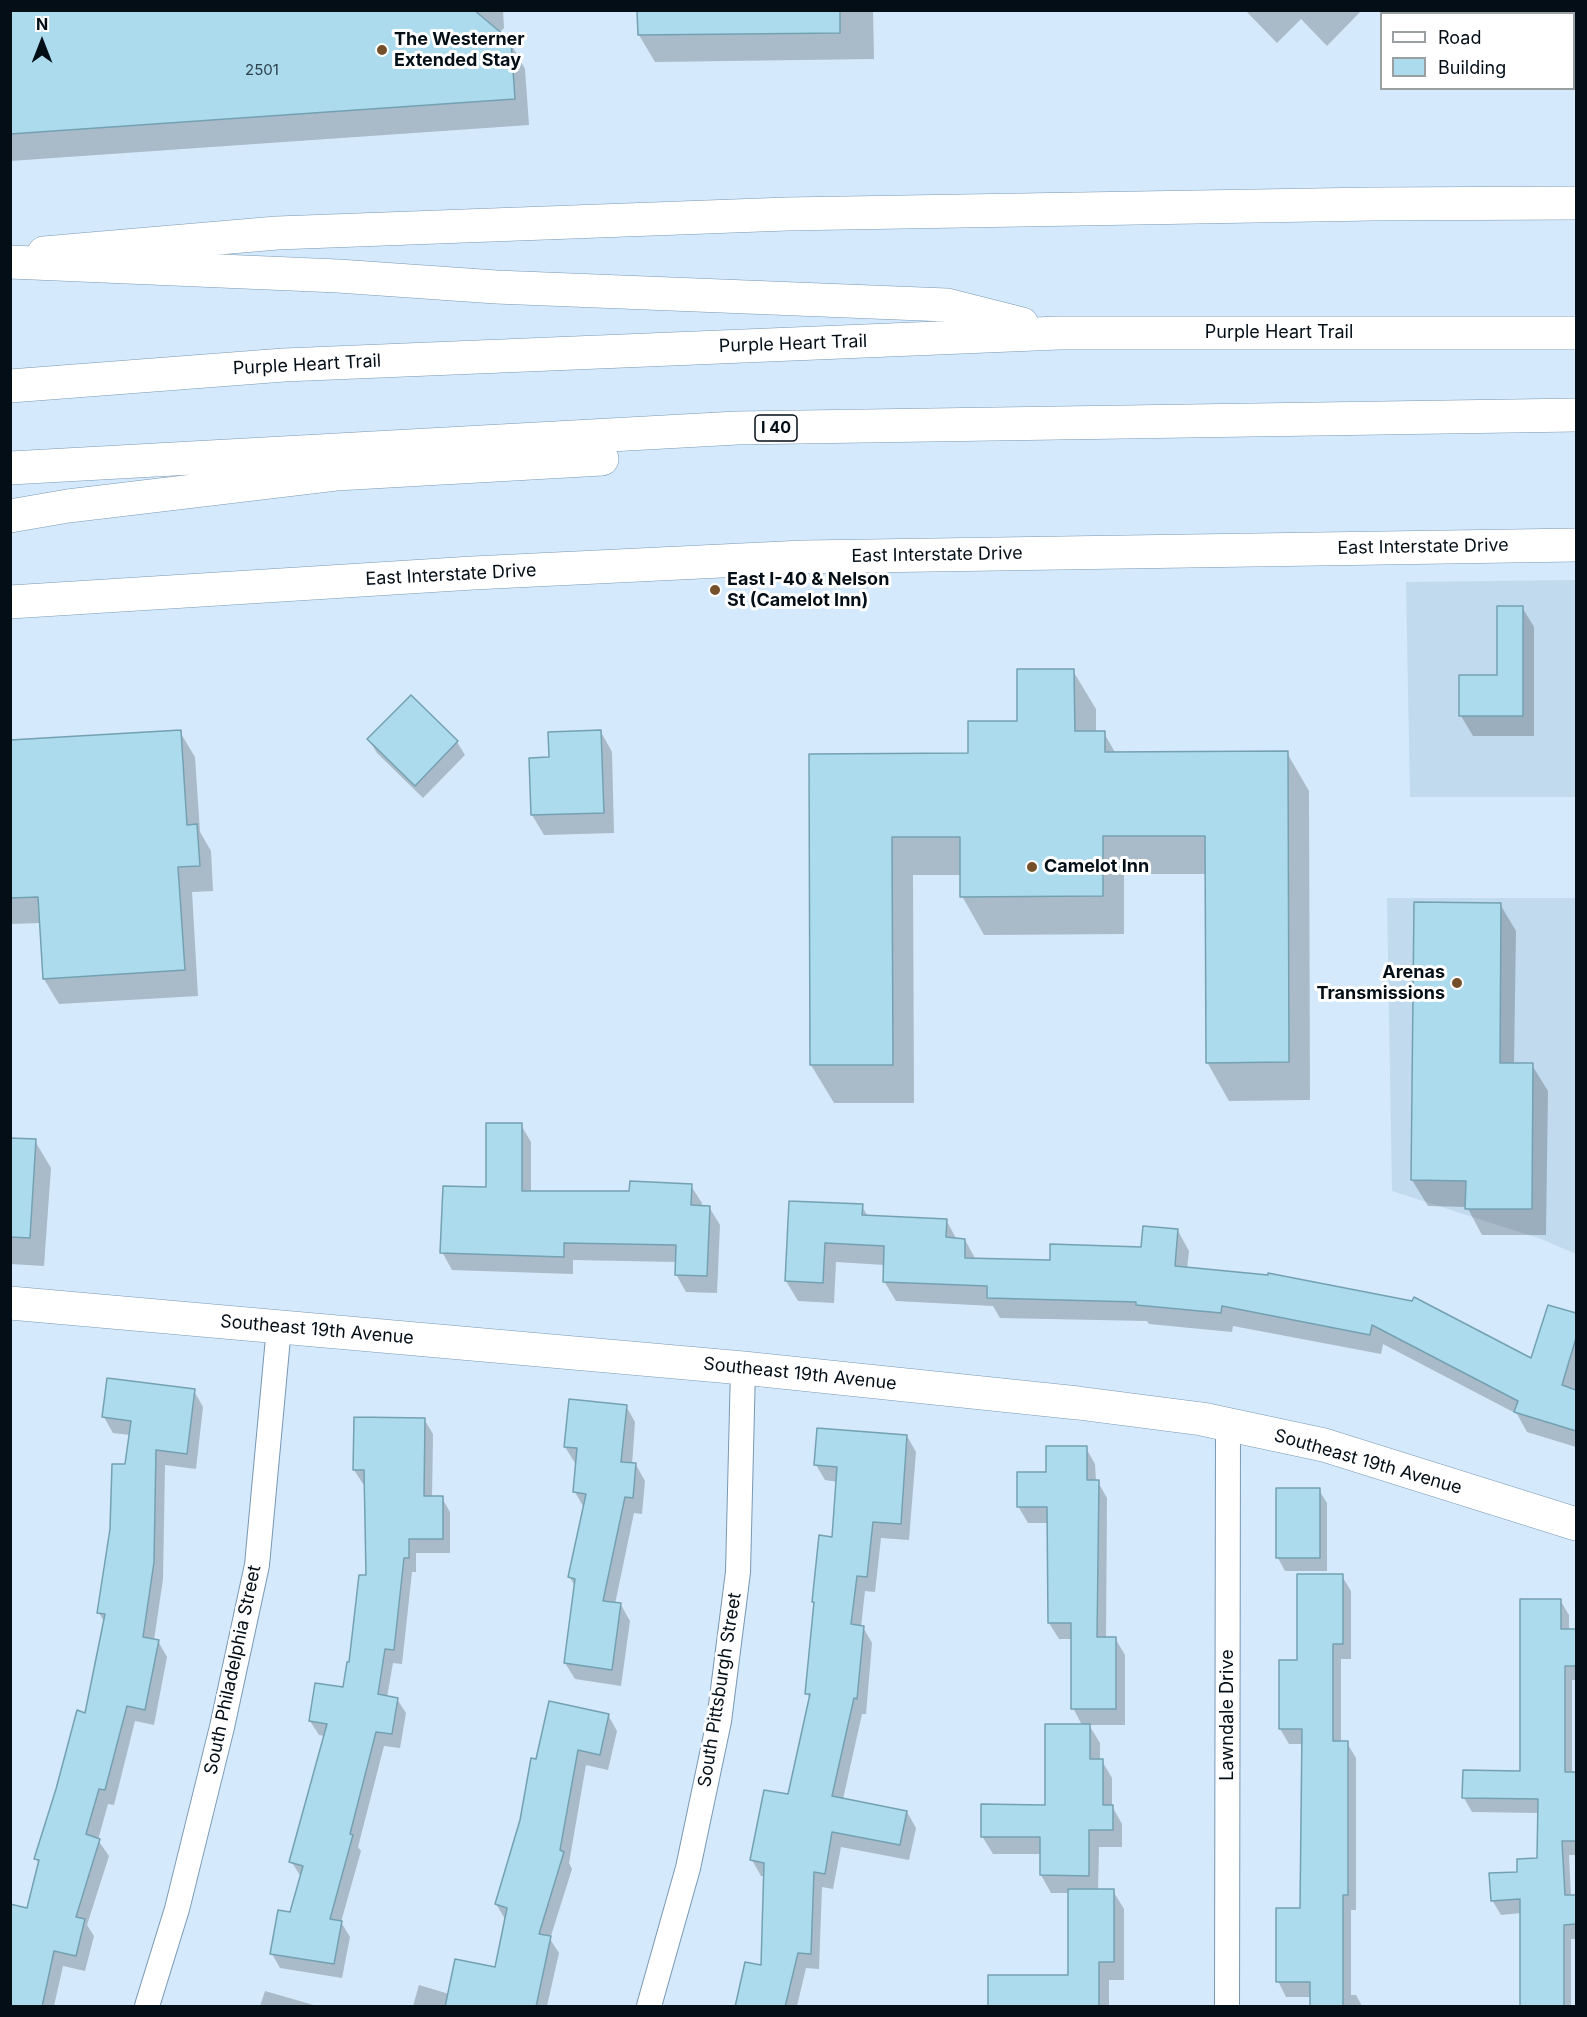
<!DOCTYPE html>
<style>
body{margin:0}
#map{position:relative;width:1587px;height:2017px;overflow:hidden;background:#d4e9fb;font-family:Inter,sans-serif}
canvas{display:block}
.frame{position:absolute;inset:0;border:12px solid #030e17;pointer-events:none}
.legend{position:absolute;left:1380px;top:12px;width:195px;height:78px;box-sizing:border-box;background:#fff;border:2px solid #9a9fa2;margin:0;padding:8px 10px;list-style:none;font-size:18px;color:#030e17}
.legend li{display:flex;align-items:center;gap:12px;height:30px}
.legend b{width:30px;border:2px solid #9a9fa2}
.north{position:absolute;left:12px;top:12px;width:60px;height:60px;-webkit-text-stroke:4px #fff;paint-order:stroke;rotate:0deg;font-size:16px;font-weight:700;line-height:24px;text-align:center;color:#030e17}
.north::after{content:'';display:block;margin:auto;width:21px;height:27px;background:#030e17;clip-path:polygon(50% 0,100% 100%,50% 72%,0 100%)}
</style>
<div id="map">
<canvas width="1587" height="2017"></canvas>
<div class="frame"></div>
<ul class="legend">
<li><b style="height:8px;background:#fff"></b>Road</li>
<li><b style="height:16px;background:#acdbed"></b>Building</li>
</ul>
<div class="north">N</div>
</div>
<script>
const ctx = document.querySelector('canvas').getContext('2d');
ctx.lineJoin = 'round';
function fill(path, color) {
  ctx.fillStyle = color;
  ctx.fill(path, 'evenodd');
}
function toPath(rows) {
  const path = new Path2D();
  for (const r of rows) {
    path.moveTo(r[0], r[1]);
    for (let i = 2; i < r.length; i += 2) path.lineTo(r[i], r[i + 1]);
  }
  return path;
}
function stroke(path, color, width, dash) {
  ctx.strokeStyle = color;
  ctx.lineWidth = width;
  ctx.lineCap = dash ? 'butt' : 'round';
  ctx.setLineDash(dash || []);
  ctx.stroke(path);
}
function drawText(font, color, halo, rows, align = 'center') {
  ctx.font = font + ' Inter,sans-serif';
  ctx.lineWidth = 6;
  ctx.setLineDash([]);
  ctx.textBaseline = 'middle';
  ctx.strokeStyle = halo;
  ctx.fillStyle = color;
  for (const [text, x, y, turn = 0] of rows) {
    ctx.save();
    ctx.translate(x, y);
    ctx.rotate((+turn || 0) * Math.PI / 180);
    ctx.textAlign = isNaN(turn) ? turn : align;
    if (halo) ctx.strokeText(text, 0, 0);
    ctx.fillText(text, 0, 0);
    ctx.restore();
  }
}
fill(toPath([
 [1576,580,1576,797,1410,797,1406,582],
 [1387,898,1576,898,1576,1254,1541,1239,1392,1191]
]), '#c2daee');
fill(toPath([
 [10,10,503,10,504,28,499,33,510,42,525,69,529,125,10,161],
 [639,10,873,10,874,59,655,62,639,35],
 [1245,10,1362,10,1327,46,1301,19,1277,43],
 [1522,607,1534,627,1534,736,1473,736,1461,716,1499,676],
 [1073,671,1096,709,1096,733,1104,733,1116,754,1287,753,1309,791,1310,1100,1229,1101,1207,1062,1206,874,1124,874,1124,934,984,935,962,896,962,875,913,875,914,1103,834,1103,811,1065,810,755,970,755,1018,723],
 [411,697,457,742,465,755,423,798,377,753,369,740],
 [180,732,195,757,200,832,211,851,213,891,192,892,198,996,59,1004,44,979,41,923,10,924,10,765],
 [601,732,612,752,614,833,544,835,532,815,531,759,550,758],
 [1500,904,1516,931,1514,1064,1532,1065,1548,1091,1546,1235,1482,1235,1467,1207,1428,1206,1412,1180],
 [521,1125,531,1142,531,1193,631,1193,691,1186,702,1203,701,1207,709,1207,720,1225,717,1293,686,1292,676,1274,677,1262,573,1260,573,1274,452,1270,442,1252,487,1189],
 [10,1139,35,1141,51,1168,44,1266,10,1264],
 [862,1206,868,1217,946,1220,957,1240,965,1240,976,1260,1051,1261,1143,1248,1178,1231,1189,1251,1187,1269,1532,1360,1549,1306,1576,1315,1576,1447,1527,1432,1517,1414,1383,1344,1381,1354,1233,1326,1232,1332,1149,1324,1147,1321,1000,1318,993,1306,896,1301,884,1281,885,1265,836,1262,834,1303,798,1301,786,1281],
 [194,1391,203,1407,196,1469,165,1465,163,1579,154,1640,158,1641,167,1657,154,1725,135,1721,114,1805,108,1804,98,1840,109,1856,87,1925,94,1936,85,1971,63,1966,54,2006,10,2006,28,1910,39,1865,36,1858,87,1714,105,1623,99,1613,130,1435,113,1433,104,1417],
 [626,1406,635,1422,632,1465,636,1465,645,1481,642,1514,634,1513,615,1604,621,1605,630,1621,621,1686,575,1679,565,1663,575,1587,570,1577,584,1508,575,1492,577,1464,575,1463,565,1447],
 [424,1419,433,1434,432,1498,442,1498,450,1512,450,1553,416,1553,416,1572,412,1572,402,1664,393,1663,387,1697,397,1699,406,1713,400,1748,384,1746,358,1847,361,1851,341,1922,350,1937,342,1978,280,1968,272,1954,291,1914,301,1877,291,1861,325,1736,319,1735,310,1721,344,1689,367,1577,366,1484,363,1484,354,1470],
 [907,1436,916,1452,909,1540,881,1538,875,1592,865,1591,861,1627,863,1627,872,1643,866,1714,862,1714,843,1799,907,1812,916,1828,909,1860,841,1847,833,1889,822,1887,819,1969,806,1968,797,2006,737,2006,762,1967,765,1876,761,1876,752,1860,789,1796,810,1699,807,1693,815,1605,813,1602,833,1538,838,1482,825,1480,816,1465],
 [1086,1448,1095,1464,1096,1482,1098,1482,1107,1498,1106,1638,1115,1638,1125,1655,1125,1725,1089,1725,1100,1743,1100,1761,1102,1761,1112,1778,1112,1806,1122,1824,1122,1847,1099,1847,1098,1891,1113,1891,1124,1909,1124,1980,1109,1980,1109,2006,989,2006,1069,1976,1069,1893,1051,1893,1041,1875,1041,1854,993,1854,982,1836,1046,1806,1082,1725,1073,1708,1073,1639,1059,1639,1049,1623,1049,1523,1028,1523,1018,1506,1048,1473],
 [1278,1490,1319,1490,1327,1503,1327,1571,1285,1571,1278,1558],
 [1342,1576,1351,1591,1351,1659,1341,1659,1341,1743,1347,1743,1356,1758,1356,1910,1351,1910,1351,1995,1356,1995,1362,2006,1311,2006,1311,1997,1286,1997,1278,1981,1301,1909,1303,1744,1289,1744,1280,1729,1299,1662],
 [1560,1600,1569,1615,1569,1630,1576,1630,1576,1680,1572,1680,1572,1774,1576,1774,1576,1855,1569,1855,1571,1896,1576,1897,1576,1939,1571,1939,1571,2006,1521,2006,1521,1913,1501,1915,1492,1900,1519,1873,1539,1860,1539,1813,1472,1812,1464,1798,1521,1773],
 [608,1715,617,1731,608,1770,586,1765,569,1863,572,1869,550,1939,559,1953,547,2006,413,2006,419,1985,449,1994,496,1969,505,1919,496,1904,537,1760],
 [265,1991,317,2006,260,2006]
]), '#0003');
const building = toPath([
 [10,10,474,10,511,41,515,99,10,134,10,10],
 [637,10,840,10,840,33,638,35,637,10],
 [1497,606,1523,606,1523,716,1459,716,1459,675,1497,675,1497,606],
 [1017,669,1074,669,1075,731,1105,731,1105,752,1288,751,1289,1062,1206,1063,1205,836,1103,836,1103,896,960,897,960,837,892,837,893,1065,810,1065,809,754,968,753,968,721,1017,721,1017,669],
 [411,695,458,741,415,786,367,739,411,695],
 [181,730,187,825,197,824,200,866,178,867,185,970,43,979,38,897,10,898,10,740,181,730],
 [601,730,604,813,531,815,529,758,549,757,548,732,601,730],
 [1414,902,1501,903,1500,1063,1533,1063,1532,1209,1465,1209,1466,1181,1411,1180,1414,902],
 [486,1123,522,1123,522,1191,629,1191,630,1181,692,1184,691,1205,710,1206,707,1276,675,1275,676,1245,564,1243,564,1257,440,1253,443,1186,486,1187,486,1123],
 [10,1138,36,1139,30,1238,10,1237,10,1138],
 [789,1201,863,1204,862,1215,947,1219,946,1237,965,1239,965,1258,1050,1260,1050,1244,1141,1247,1143,1226,1178,1229,1175,1266,1268,1275,1268,1273,1412,1301,1414,1297,1531,1358,1548,1305,1576,1313,1576,1338,1562,1385,1576,1390,1576,1431,1514,1412,1518,1401,1372,1325,1370,1335,1222,1306,1221,1313,1136,1305,1136,1302,987,1298,987,1286,883,1282,884,1246,825,1243,823,1283,785,1281,789,1201],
 [107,1378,195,1389,187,1454,156,1450,154,1562,143,1637,159,1640,145,1710,127,1706,105,1790,99,1789,86,1834,100,1839,76,1917,85,1919,76,1956,54,1951,42,2007,10,2007,10,1904,27,1908,39,1860,34,1859,56,1789,77,1710,85,1713,105,1614,97,1613,110,1529,112,1464,125,1464,131,1421,102,1417,107,1378],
 [569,1399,627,1405,621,1462,636,1463,633,1498,625,1497,603,1601,621,1603,612,1670,564,1663,575,1579,568,1577,586,1494,573,1492,577,1448,564,1447,569,1399],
 [354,1417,425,1418,424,1496,443,1496,443,1539,409,1539,409,1558,404,1558,394,1650,385,1649,378,1694,398,1698,392,1734,376,1732,350,1834,353,1835,330,1919,342,1921,334,1964,270,1954,278,1910,290,1912,303,1866,289,1862,327,1724,309,1721,315,1683,343,1687,347,1662,349,1662,359,1575,366,1575,364,1470,353,1470,354,1417],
 [817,1428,907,1435,901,1524,873,1522,867,1577,857,1576,851,1624,864,1626,857,1699,854,1698,832,1796,907,1811,900,1845,832,1832,825,1874,814,1872,811,1954,798,1953,785,2007,735,2007,745,1962,761,1965,764,1863,750,1860,764,1790,788,1794,810,1694,805,1694,814,1602,812,1602,819,1535,832,1537,837,1467,814,1465,817,1428],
 [1046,1446,1087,1446,1087,1480,1099,1480,1097,1637,1116,1637,1116,1709,1071,1709,1071,1623,1048,1623,1047,1507,1017,1507,1017,1472,1046,1472,1046,1446],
 [1276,1488,1320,1488,1320,1558,1276,1558,1276,1488],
 [1297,1574,1343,1574,1343,1644,1333,1644,1333,1741,1348,1741,1348,1895,1343,1895,1343,2007,1310,2007,1310,1982,1276,1982,1276,1908,1300,1908,1302,1729,1279,1729,1279,1660,1297,1660,1297,1574],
 [1520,1599,1561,1599,1561,1629,1576,1629,1576,1666,1565,1666,1565,1772,1576,1772,1576,1841,1562,1841,1565,1895,1576,1895,1576,1924,1564,1925,1564,2007,1520,2007,1520,1899,1491,1901,1489,1873,1517,1872,1517,1859,1537,1858,1538,1799,1462,1798,1463,1770,1520,1771,1520,1599],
 [549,1701,609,1714,600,1755,578,1750,560,1850,564,1852,539,1934,551,1936,536,2007,445,2007,455,1959,495,1967,507,1908,495,1904,520,1820,531,1758,536,1759,549,1701],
 [1045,1724,1090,1724,1090,1759,1103,1759,1103,1805,1113,1805,1113,1830,1089,1830,1089,1876,1040,1875,1040,1837,981,1837,981,1804,1045,1805,1045,1724],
 [1068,1889,1114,1889,1114,1962,1099,1962,1099,2007,988,2007,988,1975,1068,1975,1068,1889]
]);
fill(building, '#acdbed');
stroke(building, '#74a1b2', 1.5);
const street = toPath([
 [147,2006,177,1909,222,1727,257,1565,279,1327],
 [649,2006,688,1868,719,1721,738,1572,743,1368],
 [1227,2006,1228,1424]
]);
const secondary = toPath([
 [44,253,277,233,787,214,1373,204,1576,203],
 [10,602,473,573,804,557,1576,545],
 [10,1303,743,1368,1078,1403,1202,1419,1324,1445,1576,1524]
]);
const highway = toPath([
 [10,262,338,276,496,287,947,305,1022,324],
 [10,386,284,365,1059,333,1576,333],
 [10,468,737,428,1576,415],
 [10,516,68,506,336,474,602,459]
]);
stroke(street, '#7898b4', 26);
stroke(secondary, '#7898b4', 34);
stroke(highway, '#7898b4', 34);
stroke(street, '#fff', 24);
stroke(secondary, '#fff', 33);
stroke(highway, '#fff', 33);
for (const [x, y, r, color] of [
 [382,50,6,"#744f2a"],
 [715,590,6,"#744f2a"],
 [1032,867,6,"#744f2a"],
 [1457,983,6,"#744f2a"]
]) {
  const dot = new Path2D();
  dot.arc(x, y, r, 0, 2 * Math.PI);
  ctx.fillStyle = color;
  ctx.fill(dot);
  stroke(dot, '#fff', 2);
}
drawText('15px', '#2d414c', null, [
 ["2501",262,70]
]);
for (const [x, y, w] of [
 [776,428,42]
]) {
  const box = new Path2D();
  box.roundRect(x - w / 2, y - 13, w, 26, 4.5);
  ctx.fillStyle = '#fff';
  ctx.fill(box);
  stroke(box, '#030e17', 1.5);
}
drawText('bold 16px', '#030e17', null, [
 ["I 40",776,428]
]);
drawText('bold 18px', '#030e17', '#fff', [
 ["The Westerner",394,40],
 ["Extended Stay",394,61],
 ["East I-40 & Nelson",727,580],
 ["St (Camelot Inn)",727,601],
 ["Camelot Inn",1044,867],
 ["Arenas",1445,973,"right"],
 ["Transmissions",1445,994,"right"]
], 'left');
drawText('18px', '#030e17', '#fff', [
 ["Purple Heart Trail",1279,333],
 ["Purple Heart Trail",793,344,-2],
 ["Purple Heart Trail",307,365,-3],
 ["East Interstate Drive",1423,547,-1],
 ["East Interstate Drive",937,555,-1],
 ["East Interstate Drive",451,575,-3],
 ["Southeast 19th Avenue",317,1330,5],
 ["Southeast 19th Avenue",800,1374,6],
 ["Southeast 19th Avenue",1368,1462,16],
 ["South Philadelphia Street",233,1670,-78],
 ["South Pittsburgh Street",720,1690,-81],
 ["Lawndale Drive",1228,1715,-90]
]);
</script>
